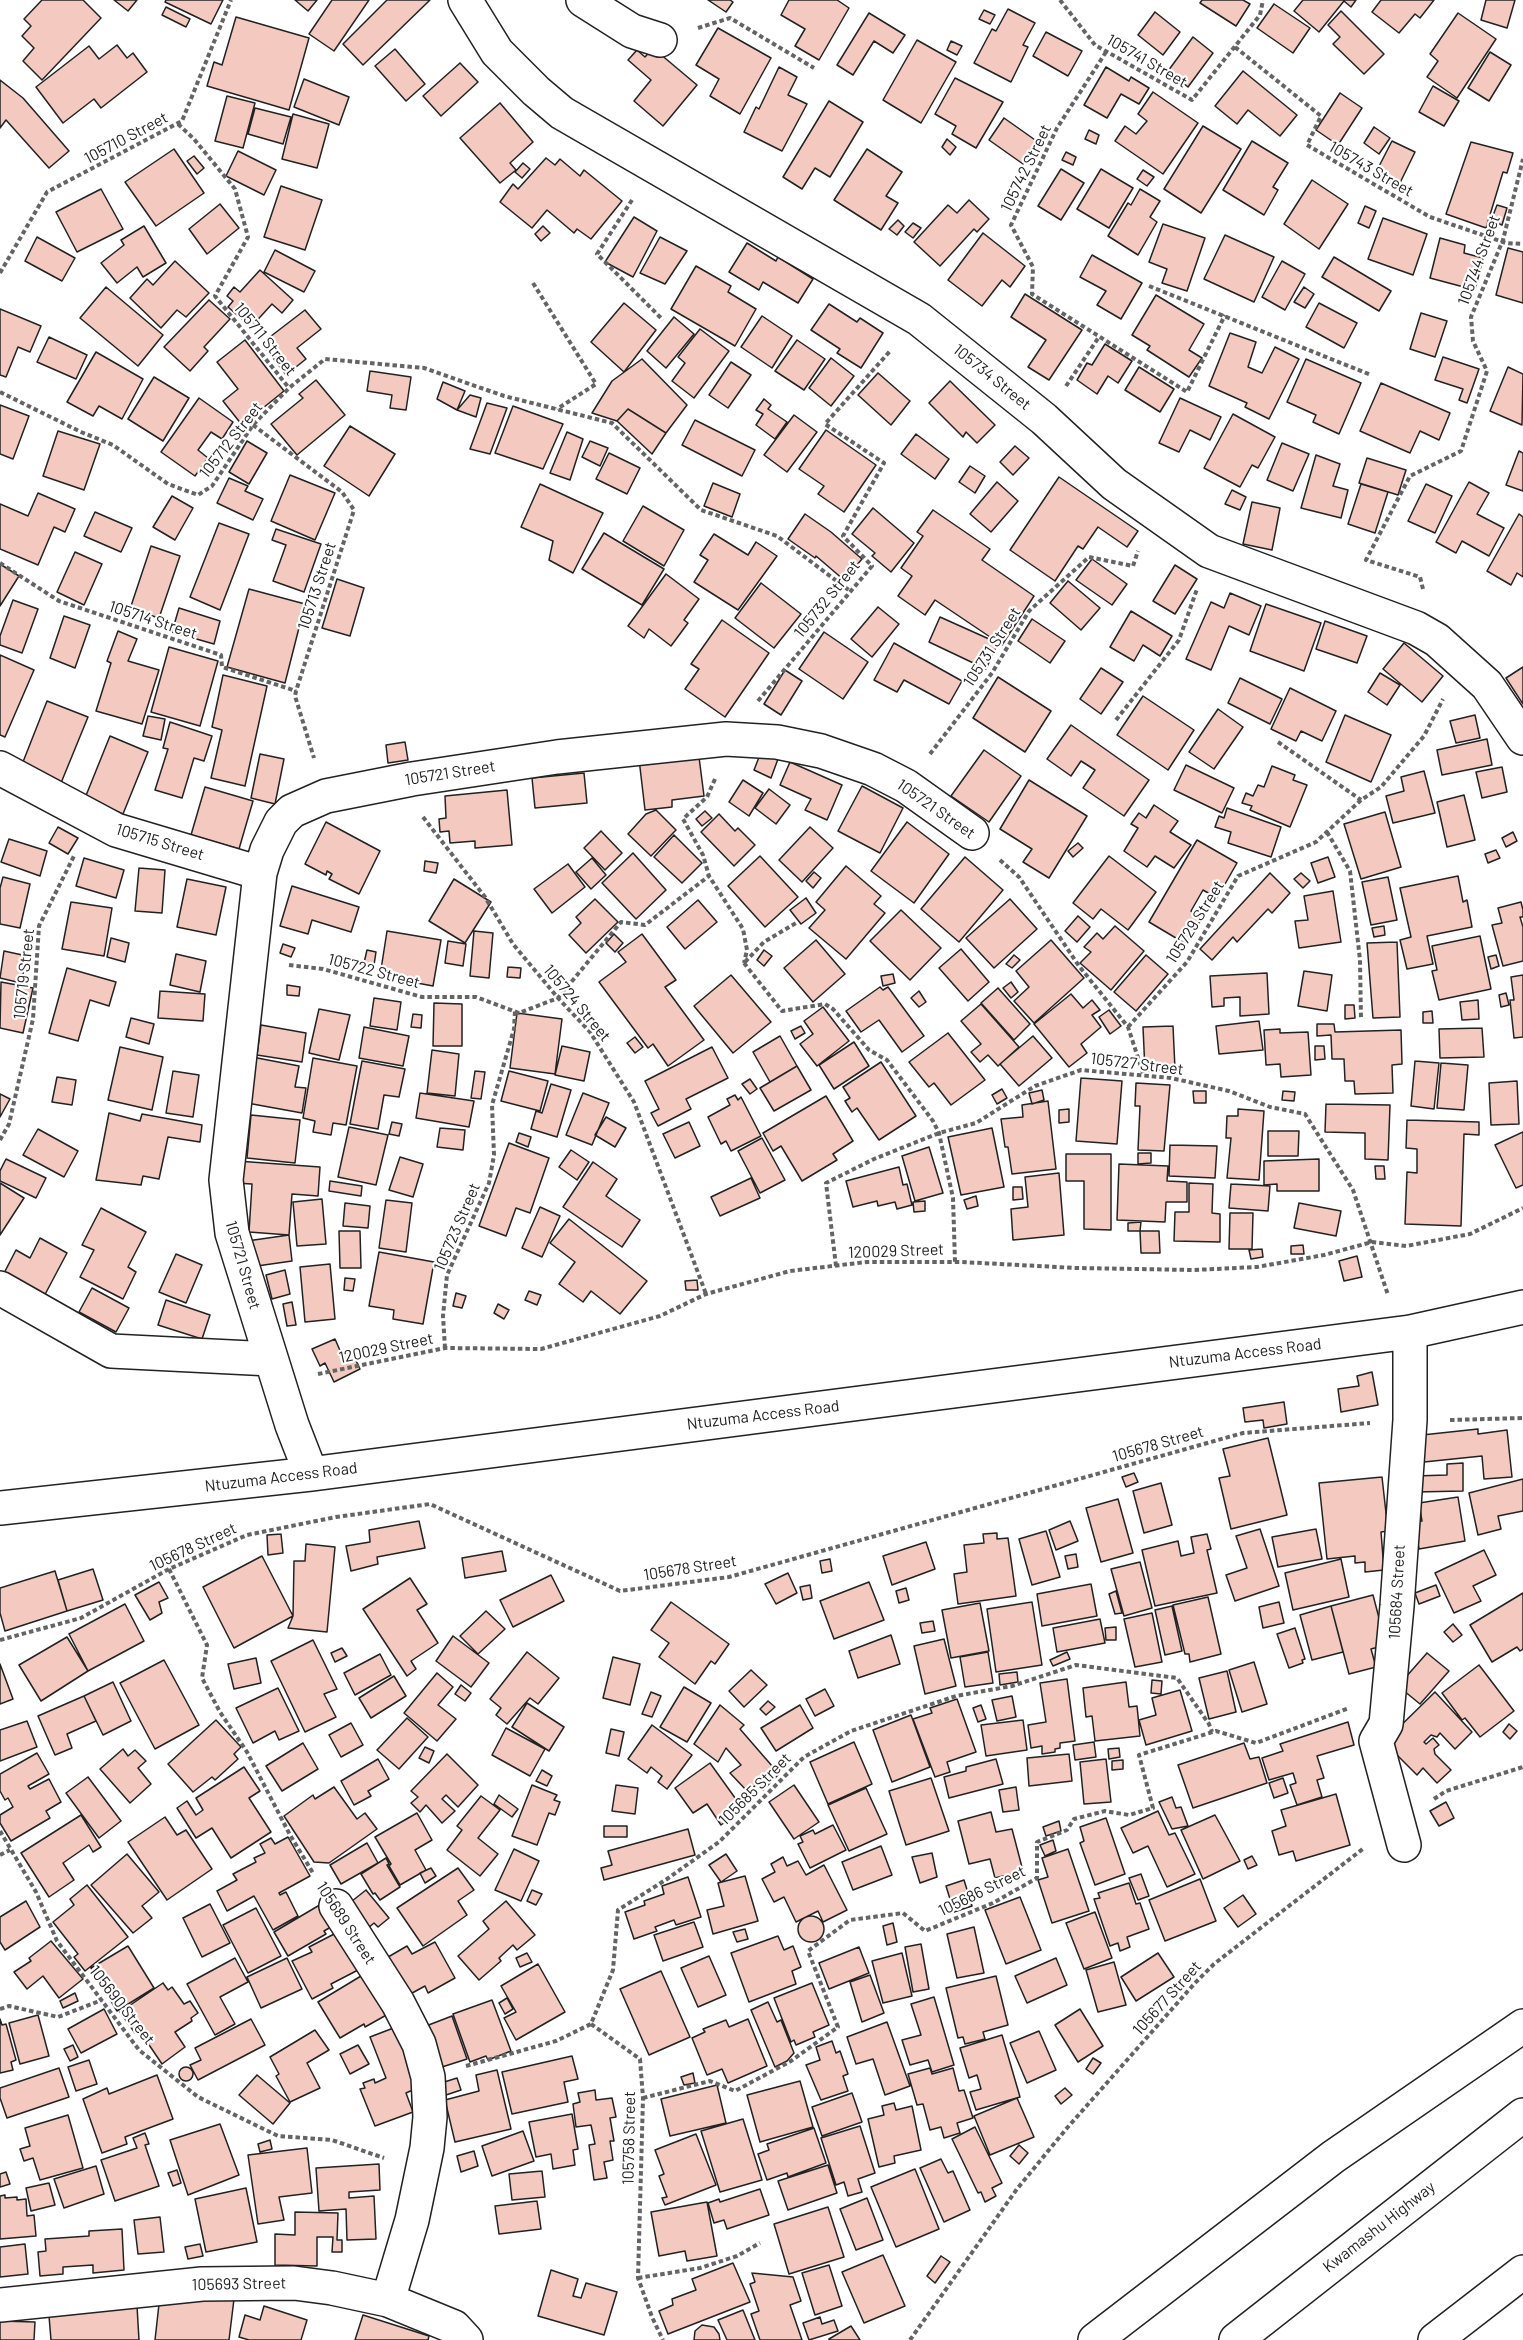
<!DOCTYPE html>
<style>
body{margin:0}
canvas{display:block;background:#fff}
</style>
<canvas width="1523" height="2340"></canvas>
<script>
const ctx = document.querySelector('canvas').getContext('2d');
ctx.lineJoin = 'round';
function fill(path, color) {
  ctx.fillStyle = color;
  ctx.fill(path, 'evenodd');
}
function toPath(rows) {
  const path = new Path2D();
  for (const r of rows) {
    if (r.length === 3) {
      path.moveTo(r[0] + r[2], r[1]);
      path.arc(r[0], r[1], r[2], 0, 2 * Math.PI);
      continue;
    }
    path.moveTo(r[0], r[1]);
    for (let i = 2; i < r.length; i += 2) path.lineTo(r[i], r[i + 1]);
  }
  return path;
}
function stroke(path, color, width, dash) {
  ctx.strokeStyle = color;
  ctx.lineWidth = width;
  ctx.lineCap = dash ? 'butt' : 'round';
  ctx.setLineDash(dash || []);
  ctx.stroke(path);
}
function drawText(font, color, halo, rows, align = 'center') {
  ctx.font = font + ' Barlow,sans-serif';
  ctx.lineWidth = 4.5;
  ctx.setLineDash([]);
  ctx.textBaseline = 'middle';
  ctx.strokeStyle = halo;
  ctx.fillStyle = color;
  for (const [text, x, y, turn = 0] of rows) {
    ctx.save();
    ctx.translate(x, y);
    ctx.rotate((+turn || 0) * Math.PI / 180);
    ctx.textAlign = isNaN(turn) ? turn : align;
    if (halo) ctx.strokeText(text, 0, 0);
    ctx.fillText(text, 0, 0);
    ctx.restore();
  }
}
const building = toPath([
 [42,0,83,0,101,18,42,80,23,61,34,48,22,36,31,26,24,19,42,0],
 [114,0,137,0,128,11,114,0],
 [166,0,223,0,211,24,165,2,166,0],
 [295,0,317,0,308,11,295,0],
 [332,0,369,0,334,51,309,34,332,0],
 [387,0,430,0,363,65,343,44,387,0],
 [708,0,730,0,733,2,726,12,708,0],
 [789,0,837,0,849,8,819,60,795,46,805,29,781,15,789,0],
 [1202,0,1243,0,1250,4,1236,26,1200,3,1202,0],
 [1303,0,1356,0,1351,7,1344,1,1319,32,1294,11,1303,0],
 [1381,0,1434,0,1420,18,1415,14,1399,33,1372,12,1381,0],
 [1486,0,1515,0,1507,28,1481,20,1486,0],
 [1274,4,1310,28,1293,53,1257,28,1274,4],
 [166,7,190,19,186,27,162,15,166,7],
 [1008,9,1035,23,1023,45,1028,47,1011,82,974,63,992,29,996,31,1008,9],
 [984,10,995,15,990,24,979,19,984,10],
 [1341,11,1384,54,1364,74,1333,44,1340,37,1328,25,1341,11],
 [1155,12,1180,32,1163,55,1138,35,1155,12],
 [869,13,905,35,893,53,874,41,853,75,837,65,869,13],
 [1458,13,1496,39,1457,98,1427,77,1438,61,1430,54,1458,13],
 [236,17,309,38,289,110,207,86,214,62,222,65,236,17],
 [718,28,771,58,740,114,710,96,719,79,696,65,718,28],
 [1046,32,1082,51,1068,76,1033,56,1046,32],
 [1193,37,1213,53,1188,87,1168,71,1193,37],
 [917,40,956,62,921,123,883,100,917,40],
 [951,41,962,46,957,55,947,50,951,41],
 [117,45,127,58,133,53,147,72,101,108,94,99,63,123,36,87,89,46,99,59,117,45],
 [653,48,697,85,663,126,634,101,651,80,628,60,637,50,645,57,653,48],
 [395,49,425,84,406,101,375,66,395,49],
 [1490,52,1511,65,1489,101,1468,88,1490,52],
 [460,63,478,82,441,116,423,96,460,63],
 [779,67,797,77,788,95,807,104,782,151,744,132,756,107,759,109,779,67],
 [1106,67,1129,81,1131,77,1149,88,1139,104,1121,94,1107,118,1084,105,1106,67],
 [1243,71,1297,115,1280,136,1248,110,1237,124,1215,106,1243,71],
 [955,78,1003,102,976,148,952,134,956,126,935,114,955,78],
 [304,79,349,97,339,125,294,107,304,79],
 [0,80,23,98,69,151,49,168,6,120,0,128,0,80],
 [1433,86,1459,101,1444,126,1419,112,1433,86],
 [1153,92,1198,123,1163,174,1115,141,1125,126,1136,134,1147,121,1138,114,1153,92],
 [1340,93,1362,108,1338,145,1316,130,1340,93],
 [227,96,255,103,243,148,215,141,227,96],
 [829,101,863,122,830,177,815,168,802,189,783,177,829,101],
 [500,103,533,142,510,163,516,170,500,183,460,138,500,103],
 [255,108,291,117,283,144,248,134,255,108],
 [293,114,329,124,317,168,282,159,293,114],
 [1004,118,1038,142,1023,164,989,140,1004,118],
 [1203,126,1241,149,1201,213,1164,189,1203,126],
 [1374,127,1390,138,1379,154,1364,143,1374,127],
 [1089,130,1099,135,1096,144,1085,139,1089,130],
 [947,139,956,147,950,155,942,147,947,139],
 [1252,141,1288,163,1273,187,1278,190,1264,215,1223,190,1252,141],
 [1392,141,1415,152,1398,187,1374,176,1392,141],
 [1471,142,1513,153,1507,173,1503,172,1486,228,1446,214,1471,142],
 [174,149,204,193,156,226,125,182,174,149],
 [867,149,902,172,886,196,898,203,881,230,834,200,867,149],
 [238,151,276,170,264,195,226,176,238,151],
 [1066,152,1076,157,1073,165,1062,160,1066,152],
 [194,156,204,168,197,174,187,161,194,156],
 [546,158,555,165,560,159,580,176,584,170,622,201,591,239,577,229,574,233,547,210,532,228,500,202,513,184,518,189,546,158],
 [523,163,530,169,522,178,515,172,523,163],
 [1061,169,1084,183,1061,220,1038,206,1061,169],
 [1101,169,1133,188,1109,228,1077,209,1101,169],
 [1143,170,1154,177,1147,186,1137,179,1143,170],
 [1312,180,1348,204,1319,249,1284,224,1312,180],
 [281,186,322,200,305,250,264,237,281,186],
 [101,189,123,229,77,252,56,212,101,189],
 [1140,189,1160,201,1150,217,1157,222,1138,255,1108,236,1128,203,1131,205,1140,189],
 [969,200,989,219,977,232,974,229,940,266,914,242,948,205,957,213,969,200],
 [220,204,239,228,207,254,189,229,220,204],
 [1497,205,1507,208,1502,225,1491,221,1497,205],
 [1365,206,1376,211,1369,228,1358,223,1365,206],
 [634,217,657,231,633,277,605,262,634,217],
 [1383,218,1427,234,1413,275,1368,259,1383,218],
 [898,220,904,226,897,235,889,229,898,220],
 [913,223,921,228,913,238,905,232,913,223],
 [1163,224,1205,238,1187,291,1162,283,1167,269,1149,262,1163,224],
 [144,226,166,263,143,277,137,267,117,283,101,263,124,245,121,240,144,226],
 [543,226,550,233,541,241,535,234,543,226],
 [983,233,1025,266,1010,287,1002,280,982,306,948,280,983,233],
 [1225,235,1274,257,1254,302,1204,279,1225,235],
 [37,237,75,258,62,281,25,261,37,237],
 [660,237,687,251,665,284,640,273,660,237],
 [1440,238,1465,245,1464,253,1483,258,1475,290,1430,278,1440,238],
 [747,243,776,261,778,257,813,279,798,303,763,282,759,290,729,272,747,243],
 [1508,248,1523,252,1523,303,1496,295,1508,248],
 [275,250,315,271,304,292,264,272,275,250],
 [1092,255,1142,283,1121,319,1097,305,1106,291,1080,277,1092,255],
 [1334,257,1391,291,1379,311,1322,277,1334,257],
 [175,261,209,293,186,317,177,310,161,328,130,298,147,279,153,285,175,261],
 [1282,261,1305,274,1285,310,1262,297,1282,261],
 [696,266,731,286,728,292,756,309,735,346,671,309,696,266],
 [260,270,293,300,282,313,272,304,251,327,228,307,233,301,227,296,234,287,240,292,260,270],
 [106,287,163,335,138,366,80,318,106,287],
 [1304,287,1314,294,1305,308,1294,302,1304,287],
 [1025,294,1082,330,1049,380,1028,367,1046,340,1011,317,1025,294],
 [1156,295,1204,324,1189,350,1202,358,1189,377,1147,350,1150,346,1132,335,1156,295],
 [209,300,230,319,204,347,208,351,190,371,164,347,209,300],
 [624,303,656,330,624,372,591,342,624,303],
 [1319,303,1357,323,1344,348,1306,327,1319,303],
 [829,304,857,322,860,318,883,333,861,368,837,353,840,349,811,330,829,304],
 [0,309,41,326,30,352,18,347,6,377,0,375,0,309],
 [305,310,321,329,297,348,306,359,286,375,262,343,305,310],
 [1421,313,1447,321,1435,357,1410,349,1421,313],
 [762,316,792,336,772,368,741,347,762,316],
 [674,317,694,334,666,368,647,351,674,317],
 [700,329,729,351,694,398,672,381,685,363,678,357,700,329],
 [1230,333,1256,342,1248,367,1262,373,1275,347,1299,359,1269,419,1245,407,1247,403,1209,386,1230,333],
 [49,337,87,355,76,379,37,362,49,337],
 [245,340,284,391,242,425,223,401,238,389,217,362,245,340],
 [797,340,825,359,804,390,775,371,797,340],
 [1105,344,1132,361,1118,383,1108,376,1097,394,1077,380,1087,363,1092,365,1105,344],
 [96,352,143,379,122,419,99,406,93,416,67,402,96,352],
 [1443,357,1479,369,1467,403,1459,400,1463,389,1435,380,1443,357],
 [831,358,854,376,831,406,809,388,831,358],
 [642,359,687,405,666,433,628,409,617,421,592,413,612,381,642,359],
 [1306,359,1361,383,1339,434,1313,422,1316,415,1287,402,1306,359],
 [731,362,751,375,728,408,709,395,731,362],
 [1139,367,1174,389,1160,412,1125,390,1139,367],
 [1508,367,1523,374,1522,425,1490,411,1508,367],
 [370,371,411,377,406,410,390,408,392,395,367,391,370,371],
 [878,373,910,401,891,425,858,395,878,373],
 [154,377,189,398,163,441,128,419,154,377],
 [316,380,345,415,297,455,271,424,303,398,299,394,316,380],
 [950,381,995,425,977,443,966,432,963,437,929,403,950,381],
 [443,382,465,391,457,410,437,399,443,382],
 [1381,383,1450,413,1439,440,1420,431,1410,453,1360,431,1381,383],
 [470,395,481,398,476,417,457,410,470,395],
 [199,398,233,422,222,439,211,432,198,450,208,458,195,476,161,452,199,398],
 [1180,398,1221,417,1210,440,1190,430,1179,452,1159,443,1180,398],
 [764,399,771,405,768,409,787,422,775,439,756,425,763,414,756,410,764,399],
 [487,403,507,408,490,454,470,449,487,403],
 [0,405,29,416,13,459,0,454,0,405],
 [513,406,563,424,543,469,495,453,513,406],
 [628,409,666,433,652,454,617,421,628,409],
 [1233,414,1275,437,1258,468,1252,465,1240,487,1204,468,1233,414],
 [794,415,817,432,787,472,764,455,794,415],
 [695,420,755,450,742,476,682,445,695,420],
 [350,426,395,454,369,496,324,466,350,426],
 [826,430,876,465,844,512,818,494,824,486,799,469,826,430],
 [58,431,100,444,84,490,43,476,58,431],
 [567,432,583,439,570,480,550,473,567,432],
 [916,434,949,459,935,479,901,454,916,434],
 [247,441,267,453,249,484,229,472,247,441],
 [590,441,608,448,600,466,582,457,590,441],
 [1282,443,1309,454,1293,491,1267,480,1282,443],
 [1015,446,1029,458,1013,475,1000,462,1015,446],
 [1519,451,1523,453,1523,491,1506,485,1519,451],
 [609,453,640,468,627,494,596,479,609,453],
 [1316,455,1340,464,1333,486,1348,490,1341,518,1301,508,1316,455],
 [1367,458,1406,470,1398,495,1359,483,1367,458],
 [970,466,985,476,975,493,959,482,970,466],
 [290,475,335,493,315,540,271,521,290,475],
 [1059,477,1138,531,1127,547,1098,527,1083,549,1078,546,1055,581,1010,550,1059,477],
 [229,478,248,486,245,491,263,499,253,520,217,503,229,478],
 [997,482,1018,501,991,532,970,514,997,482],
 [1469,482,1489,493,1477,514,1504,528,1489,556,1462,541,1456,553,1436,542,1469,482],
 [713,483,740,494,732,517,704,506,713,483],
 [540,484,603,513,573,573,549,560,553,541,521,527,540,484],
 [1361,484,1388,492,1375,533,1348,524,1361,484],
 [1426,484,1452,496,1435,533,1408,521,1426,484],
 [1232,490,1246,497,1240,510,1225,504,1232,490],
 [38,493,75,509,65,532,54,527,38,565,0,549,0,504,28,516,38,493],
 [172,496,193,508,175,540,153,527,172,496],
 [1252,502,1280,508,1272,550,1243,544,1252,502],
 [643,506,684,530,664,566,623,541,643,506],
 [873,508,914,543,891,572,872,556,875,553,852,534,873,508],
 [933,510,990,549,982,560,1034,596,1002,645,935,600,925,615,898,596,912,576,901,568,923,536,917,532,933,510],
 [95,512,132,528,121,552,84,536,95,512],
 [805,514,831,532,862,559,844,580,816,556,815,558,788,539,805,514],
 [1519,514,1523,517,1523,577,1517,573,1511,585,1487,571,1519,514],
 [219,523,249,534,220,610,190,597,219,523],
 [276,529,321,544,304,592,273,581,286,545,272,540,276,529],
 [604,533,664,569,642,605,582,569,604,533],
 [714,534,748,555,756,542,777,556,738,610,694,582,708,560,700,555,714,534],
 [151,546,180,556,159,618,130,609,151,546],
 [75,552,102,564,84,605,57,592,75,552],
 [1092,559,1127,584,1112,605,1076,580,1092,559],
 [0,564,19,576,0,606,0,564],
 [1175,565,1197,579,1175,614,1153,601,1175,565],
 [666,574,699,599,684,620,688,623,671,646,649,629,644,638,628,626,666,574],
 [337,579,364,588,350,636,322,628,337,579],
 [1068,581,1100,608,1081,630,1050,603,1068,581],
 [761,583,801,614,774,648,735,618,761,583],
 [249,589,305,604,285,683,227,667,249,589],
 [1230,593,1261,606,1249,635,1229,626,1211,670,1186,659,1211,602,1224,608,1230,593],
 [13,600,38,609,22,653,0,645,0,636,13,600],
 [1266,604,1321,623,1304,671,1250,651,1266,604],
 [878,607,899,624,872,657,851,639,878,607],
 [179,608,220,621,214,644,172,632,179,608],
 [1131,611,1172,636,1160,656,1143,645,1134,661,1110,647,1131,611],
 [64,616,90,625,75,668,50,658,64,616],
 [940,617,998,643,986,669,929,642,940,617],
 [1032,619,1065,641,1050,663,1018,641,1032,619],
 [722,620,769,653,725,717,685,689,699,669,691,664,722,620],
 [1325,621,1367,636,1357,663,1316,649,1325,621],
 [118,631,137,639,128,661,159,670,142,724,96,711,111,663,107,661,118,631],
 [824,632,868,662,843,699,799,669,824,632],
 [894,643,962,681,949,704,904,680,897,692,874,680,894,643],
 [1404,643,1443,676,1422,702,1383,669,1404,643],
 [169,647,218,661,200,726,151,712,169,647],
 [0,655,34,670,5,737,0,735,0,655],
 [1523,667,1523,704,1506,678,1523,667],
 [1101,668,1123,682,1101,714,1080,699,1101,668],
 [785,670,802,681,781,715,764,704,785,670],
 [1380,673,1400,685,1387,705,1368,692,1380,673],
 [223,675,267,686,245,786,211,778,222,730,212,727,223,675],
 [998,677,1051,711,1025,752,973,718,998,677],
 [1240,678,1282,699,1270,724,1228,703,1240,678],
 [1290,688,1336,711,1322,741,1301,731,1296,741,1271,729,1290,688],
 [1143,696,1194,730,1168,770,1117,735,1143,696],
 [47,701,88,717,61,783,21,767,47,701],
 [1218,709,1243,727,1214,769,1189,752,1218,709],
 [1345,715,1391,735,1371,782,1326,762,1345,715],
 [1475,715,1480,738,1456,743,1450,721,1475,715],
 [148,716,165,719,161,740,143,736,148,716],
 [170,722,212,736,204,761,194,758,182,798,155,790,168,749,163,748,170,722],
 [1071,725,1149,780,1124,816,1083,788,1095,770,1081,761,1071,776,1047,759,1071,725],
 [110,736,148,752,123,814,85,798,110,736],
 [1487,739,1492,765,1442,775,1437,750,1487,739],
 [405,742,408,760,388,763,386,745,405,742],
 [984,750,1021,776,989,822,951,796,984,750],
 [761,752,778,759,771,778,754,770,761,752],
 [260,754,284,759,275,804,251,798,260,754],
 [699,757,704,796,672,800,672,807,645,810,639,759,699,757],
 [790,762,842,785,827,820,805,810,811,799,780,785,790,762],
 [1186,765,1234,788,1222,813,1174,790,1186,765],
 [1272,766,1295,775,1293,780,1307,785,1290,827,1250,810,1252,806,1242,803,1246,793,1253,796,1258,785,1264,787,1272,766],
 [1502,767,1507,792,1482,798,1476,772,1502,767],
 [1424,771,1435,813,1393,823,1386,796,1404,791,1401,777,1424,771],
 [584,773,587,803,535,808,532,778,584,773],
 [743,780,763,793,749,816,729,802,743,780],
 [1029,780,1087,816,1049,878,1023,862,1032,849,1000,829,1029,780],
 [862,786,903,808,880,853,838,831,862,786],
 [205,787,253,801,239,849,191,835,205,787],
 [769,789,790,805,776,824,755,808,769,789],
 [507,790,512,845,475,848,475,841,450,843,449,831,440,832,439,819,446,818,445,796,507,790],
 [1464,795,1475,840,1447,847,1437,802,1464,795],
 [1154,805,1178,821,1170,832,1191,845,1174,868,1155,856,1147,867,1124,851,1138,828,1131,824,1139,813,1146,818,1154,805],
 [1227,808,1281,827,1271,857,1228,843,1231,832,1215,827,1219,816,1224,818,1227,808],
 [656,810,676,830,651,856,628,834,646,814,656,810],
 [705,811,712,818,702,826,696,819,705,811],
 [1385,812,1401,867,1361,879,1344,824,1385,812],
 [719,814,735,831,738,828,755,845,734,866,701,832,719,814],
 [326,822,380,851,359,894,329,879,332,874,327,871,326,875,305,864,326,822],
 [907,822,949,854,914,903,871,871,907,822],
 [58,827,78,838,68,854,49,843,58,827],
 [810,827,833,848,802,882,779,860,810,827],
 [601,831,622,853,605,870,584,848,601,831],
 [1513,832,1517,841,1506,847,1502,838,1513,832],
 [674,835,702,863,682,883,654,857,674,835],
 [9,839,47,851,40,876,1,862,9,839],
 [1197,840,1237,863,1217,898,1203,890,1191,911,1202,918,1186,944,1149,922,1197,840],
 [1078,843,1083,848,1073,857,1068,851,1078,843],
 [1496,850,1500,858,1488,863,1485,854,1496,850],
 [633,853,666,890,636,919,602,883,633,853],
 [760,856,798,897,765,927,728,886,760,856],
 [1109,856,1156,892,1128,930,1101,909,1093,919,1073,903,1109,856],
 [965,857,1003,890,959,942,921,909,965,857],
 [1328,857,1335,877,1318,883,1311,863,1328,857],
 [84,858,124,870,116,898,76,886,84,858],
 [592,858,606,875,591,889,576,872,592,858],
 [425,861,438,863,436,873,424,871,425,861],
 [568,864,585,887,552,913,534,889,568,864],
 [846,866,881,896,874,904,885,913,846,959,809,928,825,910,816,902,846,866],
 [139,868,165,870,162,913,135,911,139,868],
 [814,872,821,878,813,888,806,881,814,872],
 [1270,873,1290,893,1272,913,1268,909,1237,942,1233,937,1212,960,1200,949,1270,873],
 [1301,873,1310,881,1303,888,1294,879,1301,873],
 [1458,876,1463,902,1467,900,1472,927,1427,936,1433,964,1407,969,1400,940,1411,937,1400,888,1458,876],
 [3,877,30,884,20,928,0,924,0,888,3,877],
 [1388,877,1397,920,1371,925,1362,882,1388,877],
 [187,879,226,887,216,935,177,927,187,879],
 [454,879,491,902,465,943,429,921,454,879],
 [292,886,359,907,351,932,312,920,308,934,280,926,292,886],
 [1333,891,1341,942,1299,948,1295,921,1308,920,1304,896,1333,891],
 [806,898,816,913,801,924,790,910,806,898],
 [595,899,618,922,586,953,569,935,581,923,576,917,595,899],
 [1010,899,1037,929,994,968,966,938,1010,899],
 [698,900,717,922,685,949,667,927,698,900],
 [71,902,112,908,104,956,62,949,71,902],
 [1521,902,1523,910,1523,917,1520,917,1523,927,1523,961,1503,966,1492,925,1502,923,1498,908,1521,902],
 [901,910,941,948,910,980,870,941,901,910],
 [1078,916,1090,927,1077,942,1065,931,1078,916],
 [1115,926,1144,951,1111,990,1080,963,1091,952,1084,947,1097,933,1103,939,1115,926],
 [1384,926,1385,935,1374,937,1372,928,1384,926],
 [387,931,441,940,433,986,380,976,387,931],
 [474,931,493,933,489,978,470,976,474,931],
 [614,934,623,943,615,952,606,943,614,934],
 [642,934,676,980,665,987,704,1040,668,1066,653,1044,648,1048,599,982,626,962,618,952,642,934],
 [1480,936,1491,989,1439,1000,1432,971,1437,970,1432,946,1480,936],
 [111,938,129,943,125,962,107,957,111,938],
 [816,940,845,974,813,1002,784,968,816,940],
 [1051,940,1084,978,1034,1023,1014,1001,1029,987,1016,971,1051,940],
 [448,941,466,944,463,966,445,963,448,941],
 [1397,942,1400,1017,1373,1018,1367,943,1397,942],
 [283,944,295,948,291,957,280,953,283,944],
 [961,949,989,982,968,1001,939,968,961,949],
 [367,950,376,952,374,965,364,963,367,950],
 [764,950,772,956,764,966,757,960,764,950],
 [4,951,27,956,21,983,0,978,4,951],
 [176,954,206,961,200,992,170,985,176,954],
 [1014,955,1020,960,1012,968,1006,964,1014,955],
 [1146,955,1168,974,1136,1011,1114,992,1146,955],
 [1496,955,1499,966,1491,969,1488,957,1496,955],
 [508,967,521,968,520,978,507,977,508,967],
 [67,968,116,982,109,1006,90,1000,78,1041,49,1033,67,968],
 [1304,971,1332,975,1327,1011,1298,1006,1304,971],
 [1267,973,1269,1014,1240,1016,1240,997,1224,998,1224,1006,1212,1007,1210,976,1267,973],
 [893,974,895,983,883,986,881,976,893,974],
 [731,975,771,1022,733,1053,694,1006,731,975],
 [1523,975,1523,1037,1514,1038,1510,1000,1514,1000,1511,977,1523,975],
 [1,982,33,988,23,1033,0,1028,1,982],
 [1011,982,1018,992,1011,998,1003,988,1011,982],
 [287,985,300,987,299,996,287,995,287,985],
 [880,987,883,990,888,987,924,1036,902,1052,879,1020,861,1032,846,1011,880,987],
 [998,988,1030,1024,1014,1040,981,1003,998,988],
 [160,991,205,994,203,1021,158,1018,160,991],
 [919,991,926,1002,919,1007,911,998,919,991],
 [1506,993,1509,1005,1501,1007,1499,995,1506,993],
 [1071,994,1083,1008,1092,1000,1100,1010,1092,1015,1101,1027,1081,1044,1087,1053,1069,1067,1034,1024,1071,994],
 [374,998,401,1002,397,1030,370,1026,374,998],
 [1478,1000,1479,1019,1462,1020,1460,1002,1478,1000],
 [434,1003,462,1004,462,1046,433,1046,434,1003],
 [981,1004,1019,1047,998,1066,988,1055,980,1062,971,1052,981,1044,961,1021,981,1004],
 [1345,1005,1354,1005,1355,1018,1345,1019,1345,1005],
 [823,1007,849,1041,817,1066,800,1044,813,1034,804,1021,823,1007],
 [319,1009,350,1015,339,1060,309,1053,319,1009],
 [1109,1010,1121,1026,1110,1034,1099,1017,1109,1010],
 [1432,1011,1433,1023,1423,1023,1423,1012,1432,1011],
 [517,1013,562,1019,555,1074,510,1068,517,1013],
 [413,1014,422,1015,421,1028,411,1027,413,1014],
 [131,1018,154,1024,149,1044,126,1037,131,1018],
 [1259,1021,1263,1050,1219,1054,1216,1026,1259,1021],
 [1317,1024,1334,1024,1335,1032,1401,1030,1402,1064,1392,1065,1393,1093,1355,1094,1354,1081,1345,1081,1344,1059,1332,1059,1331,1035,1317,1036,1317,1024],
 [261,1025,306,1033,302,1062,257,1055,261,1025],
 [801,1026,805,1033,795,1039,791,1031,801,1026],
 [1173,1026,1175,1069,1145,1071,1143,1027,1173,1026],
 [364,1027,409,1036,403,1066,359,1058,364,1027],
 [1482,1028,1484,1057,1440,1058,1439,1029,1482,1028],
 [1280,1029,1280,1033,1308,1032,1311,1075,1281,1077,1280,1064,1266,1065,1264,1030,1280,1029],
 [948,1033,985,1080,951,1105,934,1083,929,1087,909,1062,948,1033],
 [780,1036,797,1066,770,1082,753,1052,780,1036],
 [1033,1036,1052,1058,1019,1086,1000,1064,1033,1036],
 [635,1037,643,1047,635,1053,627,1043,635,1037],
 [854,1042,869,1066,834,1089,819,1065,854,1042],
 [562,1046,590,1052,584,1081,555,1075,562,1046],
 [1315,1046,1324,1046,1325,1059,1315,1060,1315,1046],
 [120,1047,163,1057,152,1110,108,1100,120,1047],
 [712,1047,728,1078,686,1099,691,1109,658,1126,651,1113,659,1109,645,1081,712,1047],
 [432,1050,459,1054,455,1096,427,1093,432,1050],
 [247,1056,299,1066,295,1087,306,1088,302,1113,247,1103,247,1056],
 [313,1058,357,1066,346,1125,333,1123,331,1135,313,1132,315,1121,303,1118,313,1058],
 [362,1061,405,1069,399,1097,384,1095,378,1129,350,1124,362,1061],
 [1415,1061,1439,1063,1434,1109,1411,1106,1415,1061],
 [881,1062,916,1116,879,1140,857,1108,852,1112,845,1101,850,1098,843,1087,881,1062],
 [1441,1063,1468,1065,1464,1110,1437,1108,1441,1063],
 [797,1066,811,1090,774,1111,760,1088,797,1066],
 [173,1071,199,1075,193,1117,166,1113,173,1071],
 [475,1071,485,1072,481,1099,471,1098,475,1071],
 [509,1071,548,1081,540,1111,501,1101,509,1071],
 [57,1077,76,1080,72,1105,52,1102,57,1077],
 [1081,1078,1122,1081,1117,1144,1076,1141,1081,1078],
 [750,1079,757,1089,750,1094,742,1084,750,1079],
 [1517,1081,1519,1124,1491,1125,1489,1083,1517,1081],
 [1136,1083,1170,1085,1164,1151,1138,1150,1140,1106,1135,1106,1136,1083],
 [551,1084,571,1090,557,1137,531,1129,536,1111,542,1113,551,1084],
 [1002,1089,1007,1098,997,1104,992,1095,1002,1089],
 [1042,1090,1044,1100,1032,1104,1029,1093,1042,1090],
 [1193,1091,1206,1091,1206,1103,1194,1103,1193,1091],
 [1283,1091,1295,1092,1294,1101,1282,1100,1283,1091],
 [420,1093,474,1101,469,1127,416,1118,420,1093],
 [583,1093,609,1103,592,1145,566,1135,583,1093],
 [0,1094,10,1099,0,1117,0,1094],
 [735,1095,738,1100,741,1097,761,1136,731,1151,726,1141,721,1144,708,1117,730,1105,727,1099,735,1095],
 [826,1096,853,1141,833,1154,837,1160,802,1181,781,1146,773,1151,763,1133,826,1096],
 [1048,1101,1056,1169,1012,1174,1008,1147,1005,1147,1001,1119,1023,1117,1022,1105,1048,1101],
 [1326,1104,1390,1105,1388,1160,1365,1159,1365,1133,1325,1132,1326,1104],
 [1069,1109,1069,1122,1059,1123,1059,1110,1069,1109],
 [1238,1109,1264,1111,1259,1180,1227,1178,1231,1138,1226,1138,1227,1116,1238,1116,1238,1109],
 [109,1113,140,1121,142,1114,202,1125,200,1142,168,1137,159,1179,143,1176,141,1185,96,1180,109,1113],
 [251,1115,300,1120,295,1163,247,1158,251,1115],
 [606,1117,626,1128,615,1147,595,1135,606,1117],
 [1407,1120,1479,1122,1479,1135,1464,1134,1461,1226,1405,1224,1407,1172,1417,1173,1417,1149,1406,1148,1407,1120],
 [392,1122,402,1124,399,1136,389,1134,392,1122],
 [689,1122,700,1146,675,1158,663,1134,689,1122],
 [349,1127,388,1135,376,1185,338,1177,349,1127],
 [440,1128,465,1130,463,1150,437,1147,440,1128],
 [992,1128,1004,1187,961,1195,948,1137,992,1128],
 [38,1129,78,1151,64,1177,23,1155,38,1129],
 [1268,1131,1299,1131,1298,1156,1268,1156,1268,1131],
 [1523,1132,1523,1185,1516,1188,1495,1145,1523,1132],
 [519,1133,531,1137,528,1147,516,1142,519,1133],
 [762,1138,785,1180,760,1193,738,1151,762,1138],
 [509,1143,549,1158,530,1213,516,1208,506,1236,479,1226,509,1143],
 [1170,1145,1217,1146,1215,1178,1169,1176,1170,1145],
 [929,1147,943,1193,915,1201,902,1156,929,1147],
 [571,1150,589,1162,577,1180,559,1167,571,1150],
 [1138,1153,1151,1153,1151,1163,1138,1164,1138,1153],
 [1066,1154,1111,1154,1111,1230,1084,1229,1084,1181,1066,1181,1066,1154],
 [400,1157,423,1164,413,1197,389,1190,400,1157],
 [6,1159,46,1178,36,1198,0,1181,0,1171,6,1159],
 [1319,1159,1319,1191,1277,1191,1277,1184,1264,1185,1264,1161,1319,1159],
 [237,1161,320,1167,318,1196,292,1194,289,1235,249,1232,252,1184,235,1183,237,1161],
 [593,1162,617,1179,606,1196,640,1220,622,1247,563,1207,593,1162],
 [1119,1164,1168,1166,1167,1181,1187,1182,1187,1202,1166,1202,1165,1222,1117,1220,1119,1164],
 [1375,1166,1384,1166,1385,1179,1376,1179,1375,1166],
 [899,1167,903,1185,907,1184,912,1205,897,1209,895,1202,878,1206,877,1201,853,1207,846,1181,899,1167],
 [1059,1173,1064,1235,1013,1240,1011,1209,1028,1207,1025,1177,1059,1173],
 [751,1178,760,1198,720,1216,711,1197,751,1178],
 [330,1181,362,1186,361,1196,329,1191,330,1181],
 [0,1183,24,1198,0,1235,0,1183],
 [1189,1183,1213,1184,1212,1213,1220,1214,1220,1242,1174,1241,1175,1212,1189,1212,1189,1183],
 [1231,1184,1270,1186,1268,1211,1229,1208,1231,1184],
 [1013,1187,1022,1187,1023,1199,1013,1200,1013,1187],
 [976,1196,978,1206,967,1209,964,1200,976,1196],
 [322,1199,326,1244,297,1246,293,1202,322,1199],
 [386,1200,412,1203,406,1252,379,1248,386,1200],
 [925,1201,925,1211,914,1212,913,1202,925,1201],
 [345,1203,370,1206,368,1228,343,1226,345,1203],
 [1299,1203,1341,1211,1336,1236,1294,1228,1299,1203],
 [540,1207,560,1216,542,1257,522,1248,540,1207],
 [101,1208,146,1232,128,1267,136,1272,123,1299,80,1277,94,1250,82,1245,101,1208],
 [1230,1213,1253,1213,1252,1249,1229,1249,1230,1213],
 [569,1219,647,1281,620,1314,591,1291,583,1302,559,1284,575,1262,550,1243,569,1219],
 [1141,1222,1140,1231,1128,1231,1128,1223,1141,1222],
 [339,1231,360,1231,361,1268,340,1268,339,1231],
 [1140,1231,1159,1231,1160,1253,1141,1253,1140,1231],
 [289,1235,292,1261,250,1267,247,1241,289,1235],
 [40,1238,67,1253,41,1302,0,1281,16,1250,30,1258,40,1238],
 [1303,1245,1304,1254,1291,1254,1291,1246,1303,1245],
 [1262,1249,1263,1257,1251,1259,1249,1250,1262,1249],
 [379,1252,434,1262,423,1324,393,1319,394,1310,369,1306,379,1252],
 [176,1254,202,1265,186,1303,159,1292,176,1254],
 [1357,1256,1362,1277,1344,1281,1339,1261,1357,1256],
 [330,1264,335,1319,305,1322,300,1267,330,1264],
 [285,1270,290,1294,272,1299,266,1275,285,1270],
 [345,1278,355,1279,353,1291,344,1290,345,1278],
 [697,1280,698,1290,686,1290,685,1281,697,1280],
 [92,1288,129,1308,116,1332,79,1312,92,1288],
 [529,1291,541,1295,537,1305,525,1300,529,1291],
 [456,1293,466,1296,462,1308,453,1306,456,1293],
 [166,1300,210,1315,202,1339,158,1325,166,1300],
 [292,1302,296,1325,287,1326,283,1304,292,1302],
 [498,1304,509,1310,504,1319,494,1313,498,1304],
 [335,1339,342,1355,351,1350,360,1369,334,1382,325,1363,320,1366,312,1349,335,1339],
 [1372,1372,1378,1405,1341,1412,1338,1389,1359,1386,1357,1376,1372,1372],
 [1284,1402,1287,1424,1264,1428,1263,1420,1245,1422,1243,1408,1284,1402],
 [1478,1429,1478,1434,1507,1430,1512,1477,1484,1479,1482,1456,1424,1462,1422,1435,1478,1429],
 [1268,1438,1287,1515,1231,1529,1219,1478,1230,1476,1223,1449,1268,1438],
 [1463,1463,1463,1491,1415,1492,1414,1476,1447,1475,1447,1464,1463,1463],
 [1134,1473,1138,1482,1126,1487,1122,1477,1134,1473],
 [1382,1477,1388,1531,1381,1532,1384,1570,1365,1572,1365,1562,1355,1563,1355,1556,1327,1559,1319,1483,1382,1477],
 [1523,1479,1523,1511,1498,1516,1501,1529,1478,1535,1469,1493,1523,1479],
 [1161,1483,1172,1525,1144,1533,1133,1491,1161,1483],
 [1458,1497,1465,1541,1419,1549,1414,1522,1422,1521,1419,1503,1458,1497],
 [1118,1499,1133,1553,1101,1562,1086,1508,1118,1499],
 [419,1521,425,1548,377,1557,378,1564,351,1571,346,1546,370,1542,369,1530,419,1521],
 [1070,1521,1078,1541,1056,1550,1049,1530,1070,1521],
 [1260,1529,1279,1586,1235,1601,1226,1575,1247,1568,1236,1536,1260,1529],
 [1316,1529,1322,1559,1278,1567,1272,1537,1316,1529],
 [1046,1531,1060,1577,1032,1585,1019,1539,1046,1531],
 [997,1533,997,1539,1008,1538,1016,1596,958,1604,954,1574,967,1572,964,1545,984,1543,983,1534,997,1533],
 [281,1534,283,1553,268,1555,267,1535,281,1534],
 [1207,1534,1211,1549,1207,1550,1217,1593,1155,1606,1142,1550,1178,1541,1181,1556,1194,1553,1191,1537,1207,1534],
 [926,1542,935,1569,892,1585,883,1556,926,1542],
 [306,1544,335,1547,327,1632,288,1628,293,1616,294,1561,305,1561,306,1544],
 [1484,1550,1496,1575,1473,1586,1481,1601,1454,1613,1435,1573,1484,1550],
 [502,1551,506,1571,465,1578,462,1558,502,1551],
 [1076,1554,1078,1567,1068,1569,1065,1556,1076,1554],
 [262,1556,293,1616,234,1648,203,1587,262,1556],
 [830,1559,832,1571,822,1573,820,1561,830,1559],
 [1341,1559,1349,1597,1293,1610,1285,1573,1341,1559],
 [1140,1562,1152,1608,1124,1616,1111,1569,1140,1562],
 [93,1569,103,1600,67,1611,58,1580,93,1569],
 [55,1571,67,1611,5,1631,0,1613,0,1588,55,1571],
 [788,1573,797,1593,776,1604,765,1584,788,1573],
 [551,1575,564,1601,513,1627,500,1600,551,1575],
 [410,1578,427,1604,417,1610,438,1643,411,1661,416,1669,407,1676,363,1609,410,1578],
 [159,1582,168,1598,159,1602,162,1613,150,1620,135,1595,159,1582],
 [869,1582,884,1620,834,1639,820,1601,869,1582],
 [1091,1584,1097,1616,1042,1626,1037,1594,1091,1584],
 [810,1585,812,1598,803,1600,800,1587,810,1585],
 [1436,1585,1440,1596,1419,1604,1415,1593,1436,1585],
 [906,1588,909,1600,899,1603,896,1591,906,1588],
 [1116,1591,1122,1613,1115,1614,1109,1594,1116,1591],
 [1523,1593,1523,1649,1520,1651,1517,1647,1492,1662,1470,1625,1523,1593],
 [1373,1595,1386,1645,1371,1649,1376,1667,1349,1674,1331,1606,1373,1595],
 [1208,1597,1221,1654,1190,1662,1189,1654,1185,1654,1173,1605,1208,1597],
 [671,1602,729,1644,715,1664,711,1661,695,1684,659,1657,669,1643,651,1630,671,1602],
 [1032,1602,1042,1665,996,1672,987,1609,1032,1602],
 [1279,1602,1284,1623,1263,1628,1259,1607,1279,1602],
 [980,1603,989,1651,951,1658,942,1610,980,1603],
 [125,1604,144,1641,88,1671,69,1634,125,1604],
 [1172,1606,1182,1651,1165,1655,1155,1610,1172,1606],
 [1331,1606,1343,1652,1312,1660,1300,1615,1331,1606],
 [486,1611,505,1629,478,1654,460,1636,486,1611],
 [1152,1613,1162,1662,1135,1667,1124,1619,1152,1613],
 [1100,1619,1105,1643,1057,1652,1053,1628,1100,1619],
 [933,1621,935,1631,922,1633,920,1623,933,1621],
 [1453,1624,1462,1635,1453,1642,1444,1632,1453,1624],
 [1116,1627,1116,1640,1106,1640,1105,1628,1116,1627],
 [1295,1628,1305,1659,1302,1660,1303,1663,1289,1668,1277,1634,1295,1628],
 [891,1635,900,1664,858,1678,849,1651,891,1635],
 [453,1636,489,1663,471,1687,436,1661,453,1636],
 [67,1637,88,1671,41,1701,19,1665,67,1637],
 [944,1639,956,1686,925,1694,914,1646,944,1639],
 [313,1640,337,1689,324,1694,336,1717,305,1732,271,1661,313,1640],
 [342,1648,347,1656,335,1662,331,1653,342,1648],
 [527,1652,559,1678,538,1704,530,1698,507,1724,496,1715,501,1708,490,1699,527,1652],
 [988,1652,993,1683,965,1687,960,1657,988,1652],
 [1067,1652,1070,1659,1053,1666,1050,1660,1067,1652],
 [1427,1653,1449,1671,1420,1704,1398,1686,1427,1653],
 [380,1654,391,1675,355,1695,344,1673,380,1654],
 [613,1657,640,1664,630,1705,603,1698,613,1657],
 [256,1658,261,1683,234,1689,228,1664,256,1658],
 [164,1660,199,1725,155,1749,120,1683,164,1660],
 [1254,1662,1267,1704,1242,1712,1229,1670,1254,1662],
 [0,1664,13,1699,0,1704,0,1664],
 [1479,1665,1514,1711,1480,1737,1465,1718,1462,1720,1442,1693,1479,1665],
 [751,1670,767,1685,744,1707,729,1691,751,1670],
 [1227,1671,1236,1712,1209,1719,1199,1678,1227,1671],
 [1017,1672,1018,1682,1000,1685,999,1674,1017,1672],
 [437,1673,453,1687,438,1705,456,1719,437,1741,404,1713,437,1673],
 [394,1676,406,1696,371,1718,359,1698,394,1676],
 [1067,1679,1075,1741,1060,1743,1060,1748,1055,1749,1055,1752,1042,1754,1042,1746,1031,1748,1028,1725,1046,1722,1040,1683,1067,1679],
 [1152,1680,1162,1681,1161,1694,1151,1693,1152,1680],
 [113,1682,131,1721,103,1735,84,1696,113,1682],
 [1126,1682,1129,1707,1137,1706,1140,1736,1095,1741,1092,1716,1086,1717,1083,1688,1126,1682],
 [461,1685,471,1693,465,1701,455,1694,461,1685],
 [684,1687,711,1703,687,1742,660,1727,684,1687],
 [278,1688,299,1731,279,1740,275,1731,253,1743,236,1708,278,1688],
 [825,1689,834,1706,815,1716,806,1699,825,1689],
 [1180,1690,1192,1731,1146,1745,1139,1720,1156,1715,1152,1698,1180,1690],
 [651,1692,661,1696,652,1717,642,1714,651,1692],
 [1435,1692,1472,1732,1455,1749,1440,1733,1437,1737,1431,1735,1424,1742,1426,1744,1433,1738,1439,1745,1434,1749,1435,1754,1451,1770,1437,1783,1423,1768,1417,1775,1384,1742,1435,1692],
 [84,1696,96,1721,67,1734,72,1748,55,1755,38,1716,84,1696],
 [1012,1696,1016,1717,997,1721,992,1700,1012,1696],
 [957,1699,976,1752,947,1762,950,1772,935,1777,913,1719,932,1713,930,1708,957,1699],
 [768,1701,775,1707,766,1715,760,1709,768,1701],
 [527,1703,564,1727,549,1751,512,1727,527,1703],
 [720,1705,744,1725,740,1729,779,1774,763,1790,757,1784,748,1792,730,1773,741,1765,726,1748,718,1762,694,1744,720,1705],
 [800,1705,813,1728,776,1751,761,1728,800,1705],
 [981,1705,986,1719,978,1722,973,1708,981,1705],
 [911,1715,930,1767,892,1782,873,1730,911,1715],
 [407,1718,428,1737,399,1769,377,1750,407,1718],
 [216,1720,241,1747,234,1754,238,1759,215,1780,212,1777,193,1792,168,1764,216,1720],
 [1023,1720,1027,1750,986,1756,981,1725,1023,1720],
 [27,1721,37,1747,0,1761,0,1730,27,1721],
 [1348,1722,1354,1745,1317,1756,1324,1778,1317,1780,1322,1797,1297,1805,1290,1785,1296,1783,1293,1773,1269,1780,1262,1758,1283,1751,1280,1744,1348,1722],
 [351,1723,363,1745,341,1757,329,1735,351,1723],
 [1509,1724,1517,1731,1510,1739,1503,1732,1509,1724],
 [652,1725,692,1755,667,1789,658,1782,662,1776,651,1767,647,1773,628,1759,652,1725],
 [506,1728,545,1749,530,1776,492,1755,506,1728],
 [611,1729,624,1732,619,1756,606,1753,611,1729],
 [854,1742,872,1784,828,1804,810,1762,854,1742],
 [1094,1742,1096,1757,1075,1760,1073,1745,1094,1742],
 [303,1743,318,1769,282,1791,266,1766,303,1743],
 [1244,1743,1250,1759,1259,1757,1267,1783,1193,1808,1178,1765,1244,1743],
 [425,1747,434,1751,429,1763,419,1758,425,1747],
 [1119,1748,1120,1757,1109,1759,1108,1749,1119,1748],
 [123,1749,128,1756,135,1750,146,1761,138,1768,151,1784,130,1803,100,1769,123,1749],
 [37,1753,49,1774,28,1786,30,1789,49,1779,61,1802,46,1811,50,1818,11,1841,0,1823,0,1815,13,1807,8,1798,5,1800,0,1791,0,1774,37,1753],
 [447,1754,478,1785,458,1807,446,1795,442,1799,455,1811,442,1823,426,1805,420,1812,411,1803,418,1797,411,1791,447,1754],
 [1069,1754,1072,1781,1029,1786,1027,1758,1069,1754],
 [378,1759,389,1779,368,1791,371,1796,354,1805,341,1781,378,1759],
 [996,1759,1003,1784,949,1798,944,1777,966,1771,966,1767,996,1759],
 [1106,1759,1111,1802,1084,1804,1080,1762,1106,1759],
 [1123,1760,1123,1769,1112,1770,1112,1761,1123,1760],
 [710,1763,743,1809,721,1825,707,1804,693,1813,675,1788,710,1763],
 [244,1767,260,1791,249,1798,271,1832,231,1858,212,1828,196,1838,177,1808,187,1801,196,1815,203,1810,196,1798,244,1767],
 [542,1770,552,1776,547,1786,536,1781,542,1770],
 [88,1777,121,1821,99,1838,66,1793,88,1777],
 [931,1778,949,1831,906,1845,889,1791,931,1778],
 [1283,1778,1288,1793,1274,1798,1269,1783,1283,1778],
 [532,1785,557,1795,554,1800,560,1802,555,1815,549,1813,537,1845,512,1836,532,1785],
 [616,1785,638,1788,635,1814,612,1811,616,1785],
 [794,1785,819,1822,794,1839,769,1802,794,1785],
 [334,1787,357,1819,365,1813,377,1829,329,1863,314,1862,284,1816,313,1795,315,1799,334,1787],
 [1016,1787,1019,1810,1003,1812,999,1790,1016,1787],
 [866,1788,887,1834,849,1851,828,1805,866,1788],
 [1336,1794,1350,1845,1296,1861,1293,1851,1279,1855,1272,1831,1286,1826,1281,1810,1336,1794],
 [499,1795,518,1809,512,1817,494,1804,499,1795],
 [481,1796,500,1810,478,1838,498,1854,480,1876,447,1850,462,1830,457,1826,481,1796],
 [1172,1797,1176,1808,1181,1807,1188,1826,1172,1829,1159,1802,1172,1797],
 [1446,1802,1454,1818,1439,1826,1430,1811,1446,1802],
 [1158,1811,1169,1835,1175,1833,1195,1874,1167,1887,1148,1846,1133,1853,1121,1828,1158,1811],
 [991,1812,996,1832,1012,1829,1023,1871,995,1878,990,1859,969,1864,958,1821,991,1812],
 [417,1813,432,1840,415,1850,426,1870,400,1885,389,1866,391,1864,375,1837,417,1813],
 [81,1815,101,1847,93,1852,89,1845,63,1863,74,1880,49,1897,21,1853,81,1815],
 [1215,1815,1240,1861,1203,1879,1181,1830,1215,1815],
 [165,1817,177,1835,186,1830,212,1869,167,1900,128,1842,165,1817],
 [1106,1818,1125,1874,1095,1885,1080,1843,1084,1841,1080,1827,1106,1818],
 [1059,1821,1061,1831,1046,1836,1043,1827,1059,1821],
 [833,1825,846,1850,810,1868,798,1844,803,1842,800,1836,813,1830,815,1834,833,1825],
 [604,1826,627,1826,627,1837,604,1837,604,1826],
 [688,1829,695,1855,604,1880,601,1868,612,1865,608,1851,688,1829],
 [288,1837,310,1876,279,1893,280,1895,286,1892,298,1916,273,1930,254,1896,227,1911,217,1891,237,1880,233,1874,256,1862,254,1858,265,1853,260,1844,271,1838,275,1844,288,1837],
 [1053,1840,1056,1851,1045,1856,1040,1845,1053,1840],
 [367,1843,378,1863,341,1884,330,1865,367,1843],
 [881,1846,892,1875,853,1890,842,1862,881,1846],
 [514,1849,539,1861,521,1901,495,1890,514,1849],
 [1068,1849,1089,1911,1052,1923,1038,1880,1048,1877,1042,1858,1068,1849],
 [932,1853,937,1877,920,1883,912,1857,932,1853],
 [127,1854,159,1892,142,1906,152,1918,133,1933,91,1885,127,1854],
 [726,1854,737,1871,721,1882,709,1865,726,1854],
 [1252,1856,1257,1865,1248,1869,1244,1860,1252,1856],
 [783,1857,787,1866,798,1861,806,1875,824,1865,847,1910,823,1922,818,1911,796,1922,784,1897,774,1902,762,1879,775,1872,771,1864,783,1857],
 [386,1858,389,1864,387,1865,400,1887,380,1900,375,1893,373,1894,361,1874,386,1858],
 [431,1868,436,1876,425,1883,420,1873,431,1868],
 [458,1868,474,1890,458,1901,467,1915,423,1946,397,1908,458,1868],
 [1141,1874,1149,1896,1138,1900,1129,1878,1141,1874],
 [745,1876,758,1921,713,1934,707,1910,724,1906,718,1883,745,1876],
 [688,1877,701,1917,676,1925,674,1920,655,1927,657,1931,634,1939,625,1912,645,1905,644,1901,664,1894,662,1886,688,1877],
 [1200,1879,1216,1921,1165,1941,1149,1900,1200,1879],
 [964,1880,972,1906,954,1912,946,1886,964,1880],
 [1129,1883,1136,1904,1140,1903,1149,1929,1127,1937,1130,1947,1120,1951,1118,1943,1110,1946,1094,1899,1100,1898,1098,1893,1129,1883],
 [87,1885,128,1937,85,1971,74,1957,78,1954,53,1922,74,1905,70,1899,87,1885],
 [366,1890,389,1918,378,1927,374,1923,367,1929,347,1905,366,1890],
 [532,1890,542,1894,536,1905,527,1901,532,1890],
 [1243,1895,1256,1914,1238,1927,1224,1908,1243,1895],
 [1020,1897,1041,1950,1006,1964,985,1910,1020,1897],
 [26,1901,40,1927,5,1950,0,1942,0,1917,26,1901],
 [506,1901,535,1935,517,1950,513,1945,499,1958,501,1961,479,1980,458,1956,489,1929,483,1921,506,1901],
 [323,1903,336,1924,324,1931,326,1934,288,1956,274,1932,323,1903],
 [210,1904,230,1943,202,1957,183,1918,210,1904],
 [256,1908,281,1956,248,1973,223,1925,256,1908],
 [1095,1912,1112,1958,1084,1969,1066,1923,1095,1912],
 [811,1929,13],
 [694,1922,703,1947,663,1961,654,1935,694,1922],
 [893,1923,897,1942,887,1945,883,1926,893,1923],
 [974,1927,984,1973,957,1978,947,1934,974,1927],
 [745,1929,748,1939,737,1942,733,1932,745,1929],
 [338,1932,358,1970,331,1984,333,1988,312,1999,292,1961,312,1952,309,1947,338,1932],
 [778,1936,784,1950,793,1946,801,1967,792,1971,796,1984,749,2002,731,1953,778,1936],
 [51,1941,83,1979,59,1998,43,1976,27,1989,14,1972,31,1961,29,1958,51,1941],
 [435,1942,455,1978,428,1993,425,1986,403,1998,383,1960,407,1946,412,1954,435,1942],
 [921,1944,929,1989,913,1992,905,1947,921,1944],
 [128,1946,154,1988,117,2011,91,1968,128,1946],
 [859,1947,869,1973,829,1989,819,1963,859,1947],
 [527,1953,532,1962,520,1967,516,1958,527,1953],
 [902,1953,912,1996,883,2003,872,1961,902,1953],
 [1158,1953,1174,1977,1136,2001,1121,1977,1158,1953],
 [709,1956,726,1995,698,2007,681,1968,709,1956],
 [235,1958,248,1982,220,1997,235,2024,215,2035,187,1984,235,1958],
 [287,1958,302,1989,261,2008,247,1977,287,1958],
 [1056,1958,1067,1985,1027,2003,1015,1976,1056,1958],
 [1114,1962,1126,2005,1098,2012,1086,1970,1114,1962],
 [538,1964,565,2012,516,2040,504,2018,516,2012,501,1986,538,1964],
 [661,1971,690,2037,649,2055,620,1989,661,1971],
 [366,1973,390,2013,365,2027,364,2024,340,2038,318,2002,366,1973],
 [870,1975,884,2013,862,2022,850,1982,870,1975],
 [996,1976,1008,2025,983,2032,985,2039,965,2044,963,2037,958,2038,946,1988,996,1976],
 [163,1983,168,1990,172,1987,184,2004,190,2001,198,2013,191,2018,192,2021,175,2032,185,2047,162,2064,139,2030,135,2033,120,2012,163,1983],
 [812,1983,829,2025,813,2032,815,2037,796,2045,794,2040,791,2042,774,1998,812,1983],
 [75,1993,78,2001,63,2008,60,2001,75,1993],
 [934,1997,954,2065,932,2072,928,2060,910,2065,902,2040,921,2035,911,2004,934,1997],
 [507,1998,513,2009,505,2014,499,2003,507,1998],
 [492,2000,511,2051,488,2060,486,2056,470,2062,453,2014,492,2000],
 [768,2002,777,2022,781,2020,794,2053,787,2061,775,2067,751,2010,768,2002],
 [104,2009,117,2034,81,2053,68,2029,104,2009],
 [1080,2009,1103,2046,1078,2062,1055,2025,1080,2009],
 [38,2015,49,2056,20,2064,9,2023,38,2015],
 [452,2016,467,2059,442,2067,426,2026,452,2016],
 [0,2019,2,2025,6,2024,16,2060,11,2062,13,2070,0,2073,0,2019],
 [251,2019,265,2045,198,2080,190,2065,201,2060,195,2048,251,2019],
 [748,2019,767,2066,728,2083,722,2069,707,2075,692,2038,705,2032,703,2029,726,2020,729,2027,748,2019],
 [887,2022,910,2086,885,2095,873,2059,856,2064,847,2037,887,2022],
 [396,2027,424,2085,406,2093,413,2112,375,2126,360,2089,365,2088,363,2083,374,2079,375,2083,386,2078,370,2037,396,2027],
 [315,2030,329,2050,307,2063,320,2088,290,2102,276,2076,279,2074,270,2057,315,2030],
 [1039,2031,1056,2070,1027,2083,1010,2043,1039,2031],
 [1002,2035,1020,2097,976,2110,970,2092,981,2089,977,2075,969,2078,960,2048,1002,2035],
 [832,2041,836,2053,840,2051,848,2074,843,2076,848,2091,821,2100,806,2065,820,2060,816,2047,832,2041],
 [73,2045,78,2057,70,2061,64,2049,73,2045],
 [358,2045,369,2064,350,2074,340,2054,358,2045],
 [572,2056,578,2079,564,2082,568,2102,512,2114,502,2072,572,2056],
 [1093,2058,1101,2063,1093,2074,1086,2069,1093,2058],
 [89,2060,97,2084,76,2091,68,2067,89,2060],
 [186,2074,7],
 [59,2068,69,2097,7,2118,0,2098,0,2088,59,2068],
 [930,2068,932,2074,953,2068,959,2091,964,2090,973,2118,957,2123,960,2133,944,2138,941,2127,930,2130,923,2104,917,2105,908,2074,930,2068],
 [497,2070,511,2129,455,2142,445,2100,479,2091,476,2075,497,2070],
 [693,2073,695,2083,684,2085,681,2077,693,2073],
 [157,2075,173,2119,125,2137,127,2144,102,2153,83,2099,107,2088,109,2094,157,2075],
 [257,2075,290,2103,273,2124,239,2095,257,2075],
 [457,2078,461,2090,443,2096,438,2084,457,2078],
 [800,2081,813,2127,760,2142,747,2095,800,2081],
 [717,2085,726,2123,670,2136,661,2099,717,2085],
 [1065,2088,1072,2095,1061,2104,1055,2096,1065,2088],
 [595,2090,596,2100,612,2098,616,2117,610,2118,614,2141,610,2141,613,2160,604,2162,607,2178,594,2180,589,2145,595,2144,591,2125,576,2127,573,2104,580,2102,578,2093,595,2090],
 [852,2093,862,2122,822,2136,812,2107,852,2093],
 [1017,2098,1034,2137,990,2155,974,2116,1017,2098],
 [894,2103,896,2110,912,2106,921,2150,894,2156,895,2163,879,2167,868,2119,884,2115,882,2106,894,2103],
 [572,2114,578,2149,573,2150,575,2165,553,2169,551,2154,536,2157,529,2122,572,2114],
 [68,2115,83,2168,40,2180,33,2158,24,2161,20,2149,30,2146,25,2128,68,2115],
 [743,2119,762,2180,720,2192,701,2131,743,2119],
 [220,2124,239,2175,188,2195,170,2140,220,2124],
 [860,2126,875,2173,858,2179,862,2192,848,2196,844,2182,836,2185,821,2138,860,2126],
 [975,2127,1002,2183,992,2188,996,2196,985,2202,981,2192,978,2193,952,2139,975,2127],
 [814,2128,826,2163,788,2177,787,2173,767,2180,758,2154,769,2150,767,2144,814,2128],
 [523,2131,534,2161,492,2176,482,2146,523,2131],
 [145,2133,149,2144,145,2145,159,2186,115,2201,101,2160,137,2148,133,2138,145,2133],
 [696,2134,716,2185,665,2205,662,2198,667,2197,659,2176,664,2174,655,2150,696,2134],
 [270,2140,272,2149,260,2152,258,2144,270,2140],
 [1019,2145,1028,2153,1019,2164,1010,2156,1019,2145],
 [307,2148,312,2193,279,2197,284,2220,258,2224,248,2155,307,2148],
 [474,2151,478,2166,461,2172,457,2156,474,2151],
 [941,2159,948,2173,953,2171,970,2210,944,2222,920,2168,941,2159],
 [379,2164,380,2190,349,2192,349,2198,374,2196,376,2239,347,2240,346,2209,319,2211,316,2168,379,2164],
 [828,2165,837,2193,788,2210,778,2181,828,2165],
 [96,2166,104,2194,64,2208,54,2179,96,2166],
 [915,2169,939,2229,896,2247,871,2187,915,2169],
 [177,2170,181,2183,173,2186,168,2173,177,2170],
 [542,2171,545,2197,512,2200,509,2174,542,2171],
 [6,2172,10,2184,0,2187,0,2174,6,2172],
 [49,2183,55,2205,31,2211,26,2188,49,2183],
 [246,2188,257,2242,206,2252,195,2199,246,2188],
 [760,2189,769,2215,727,2229,724,2220,714,2223,708,2203,719,2199,720,2202,760,2189],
 [5,2195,5,2198,17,2197,17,2200,26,2199,27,2216,34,2215,36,2236,0,2239,0,2196,5,2195],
 [867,2198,883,2240,856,2250,840,2209,867,2198],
 [537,2201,541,2229,499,2234,495,2206,537,2201],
 [707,2202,717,2256,687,2261,685,2251,659,2256,651,2212,707,2202],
 [828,2207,844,2257,789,2274,774,2224,828,2207],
 [295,2212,338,2213,337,2240,342,2240,342,2252,332,2252,333,2237,317,2237,317,2266,275,2265,275,2234,295,2235,295,2212],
 [160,2217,164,2252,138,2254,134,2220,160,2217],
 [122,2229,124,2270,93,2273,93,2265,63,2267,63,2274,40,2276,38,2252,46,2251,45,2239,89,2236,89,2231,122,2229],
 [25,2244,28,2274,0,2277,0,2247,25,2244],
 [200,2244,203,2256,188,2259,185,2247,200,2244],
 [883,2255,905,2306,864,2323,842,2272,883,2255],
 [941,2256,950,2262,935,2283,927,2276,941,2256],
 [733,2263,750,2302,668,2334,659,2311,673,2305,672,2299,696,2290,692,2279,733,2263],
 [829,2265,842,2306,815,2315,802,2273,829,2265],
 [551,2270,578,2279,573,2296,581,2298,586,2283,617,2292,604,2335,538,2316,551,2270],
 [752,2273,793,2277,801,2301,790,2305,802,2340,760,2340,751,2314,759,2311,750,2284,755,2282,752,2273],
 [160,2295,234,2299,229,2340,155,2340,160,2295],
 [137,2306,139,2340,51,2340,49,2316,78,2314,78,2310,137,2306],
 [264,2306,307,2320,301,2340,249,2340,239,2337,245,2315,260,2320,264,2306],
 [743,2310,755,2340,727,2340,718,2320,743,2310],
 [363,2315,429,2336,428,2340,355,2340,363,2315],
 [820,2317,822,2324,834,2320,838,2331,809,2340,803,2323,820,2317],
 [0,2321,35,2322,34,2340,0,2340,0,2321],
 [702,2325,714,2327,719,2334,720,2340,694,2340,695,2331,702,2325],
 [851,2326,860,2340,829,2340,829,2339,851,2326]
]);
fill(building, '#f3c9c0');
stroke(building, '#222', 1.5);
const minor = toPath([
 [465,0,497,52,536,91,562,113,919,319,1044,419,1114,484,1209,551,1416,628,1437,640,1487,685,1523,738],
 [583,0,632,31,660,40],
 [0,768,116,830,260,873],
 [0,1288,111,1351,271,1359],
 [311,1474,292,1425,232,1233,226,1180,260,873,267,850,281,822,292,811,326,796,412,779,557,757,726,739,777,742,821,751,873,769,906,786,972,833],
 [0,1508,311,1474,1410,1332,1523,1307],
 [1404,1845,1376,1741,1386,1724,1397,1606,1410,1420,1410,1332],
 [336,1906,398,2003,419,2044,428,2077,430,2117,427,2148,412,2220,388,2300],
 [0,2305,202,2284,294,2283,332,2288,388,2300,454,2327,466,2340]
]);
const major = toPath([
 [1095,2340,1333,2157,1523,2026],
 [1236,2340,1523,2115],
 [1435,2340,1523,2272]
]);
stroke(minor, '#222', 36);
stroke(major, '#222', 36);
stroke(toPath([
 [1060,0,1095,45,1192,100,1260,15,1263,0],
 [698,28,730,18,814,68],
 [1235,47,1321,116,1307,145,1430,217,1506,243,1523,244],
 [1106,52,1057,128,1011,225,1033,267,1032,294,1187,392,1225,315],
 [178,124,194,139,235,189,248,237,215,296,289,388],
 [632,200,597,254,663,320],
 [0,273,47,192,182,121,231,0],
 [533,283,596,384,557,409],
 [1149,286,1371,375],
 [1066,386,1099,337],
 [0,392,81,432,113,445,168,484,198,495,212,486,253,425,289,388,325,359,424,368,504,396,612,423,701,510,777,536,850,591],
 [253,425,342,492,354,510,296,691,295,696,314,758],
 [0,563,59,601,221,655,222,667,296,691],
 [1423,589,1420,577,1366,560,1410,476,1461,451,1487,371,1473,341,1471,317,1503,240,1523,159],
 [758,701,872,566,843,536,884,463,825,424,891,350],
 [1116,720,1179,640,1197,589],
 [1278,742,1361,800],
 [930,754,992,673,1029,611,1089,557,1133,566,1138,551],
 [715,779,707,797,683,819,703,855,709,876,743,929,747,950,744,963],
 [423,817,485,897,513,944,558,998,590,1032,634,1102,706,1294],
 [1327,832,1350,871,1360,960,1361,1020],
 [1000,860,1019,877,1079,966,1128,1027,1144,1076],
 [745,962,764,942,796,923],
 [744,963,782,1011,825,1004,833,1009,869,1050,887,1060,933,1121,939,1133,953,1198,955,1262],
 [289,965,323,969,422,997,476,997,519,1013,558,998,621,922,645,925,709,876],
 [1128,1027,1187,962,1238,876,1316,842,1361,800,1381,787,1424,736,1443,699],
 [0,1140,9,1124,33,1019,39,926,75,854],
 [836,1266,826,1183,874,1159,939,1133,976,1123,1035,1086,1081,1070,1171,1078,1229,1091,1270,1107,1305,1114,1353,1190,1388,1295],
 [445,1348,443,1316,447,1275,489,1183,494,1155,492,1105,514,1029,515,1011],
 [318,1374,445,1348,541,1349,660,1316,706,1294,790,1271,867,1262,962,1262,1076,1268,1194,1270,1257,1267,1324,1255,1372,1242,1406,1246,1470,1234,1523,1208],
 [1450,1420,1523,1418],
 [169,1569,207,1645,202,1678,220,1712,247,1752,290,1835,313,1873],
 [0,1640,81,1618,169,1569,247,1535,336,1517,430,1504,620,1591,729,1577,1243,1433,1370,1423],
 [1434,1799,1446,1791,1523,1767],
 [0,1831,36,1892,57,1941,139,2050,198,2097,278,2136,332,2140,384,2158],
 [0,1855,10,1850],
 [0,2009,9,2006,58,2017,102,2000],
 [591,2024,640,2059,643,2098,638,2278,652,2317,663,2340],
 [466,2066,556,2041,591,2024,613,1970,618,1910,667,1879,719,1842,804,1757,851,1731,956,1696,1012,1686,1076,1665,1177,1678,1209,1724,1212,1732],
 [643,2098,710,2081,735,2091,791,2061,838,2027,808,1951,850,1920,903,1913,925,1931,993,1903,1037,1878,1037,1842,1067,1830,1074,1819,1105,1811,1129,1815,1153,1808,1139,1755,1216,1731,1256,1743,1349,1708],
 [638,2278,700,2268,737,2256,760,2243],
 [910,2340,1017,2189,1067,2128,1195,1983,1214,1964,1364,1848]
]), '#646464', 4, [4.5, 3]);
stroke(minor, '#fff', 33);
stroke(major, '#fff', 33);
drawText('16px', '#222', '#fff', [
 ["105741 Street",1147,61,30],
 ["105710 Street",126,138,-28],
 ["105742 Street",1026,168,-64],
 ["105743 Street",1371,169,30],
 ["105744 Street",1479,260,-70],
 ["105711 Street",265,339,51],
 ["105734 Street",992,377,39],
 ["105712 Street",231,440,-52],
 ["105713 Street",317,586,-72],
 ["105732 Street",827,599,-51],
 ["105714 Street",153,620,18],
 ["105731 Street",992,647,-57],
 ["105721 Street",450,773,-9],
 ["105721 Street",936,809,35],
 ["105715 Street",160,842,17],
 ["105729 Street",1195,922,-58],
 ["105722 Street",374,971,15],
 ["105719 Street",24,974,-84],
 ["105724 Street",577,1003,50],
 ["105727 Street",1137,1064,7],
 ["105723 Street",457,1227,-67],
 ["120029 Street",896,1251,-2],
 ["105721 Street",243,1265,74],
 ["120029 Street",386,1348,-12],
 ["Ntuzuma Access Road",1245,1353,-7],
 ["Ntuzuma Access Road",763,1415,-7],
 ["105678 Street",1158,1444,-16],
 ["Ntuzuma Access Road",281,1477,-7],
 ["105678 Street",193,1547,-25],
 ["105678 Street",690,1568,-9],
 ["105684 Street",1397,1592,-87],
 ["105685 Street",755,1789,-45],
 ["105686 Street",982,1891,-26],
 ["105689 Street",346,1923,57],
 ["105677 Street",1167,1998,-48],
 ["105690 Street",122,2005,52],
 ["105758 Street",629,2138,-89],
 ["Kwamashu Highway",1379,2227,-38],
 ["105693 Street",239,2284,-1]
]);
</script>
